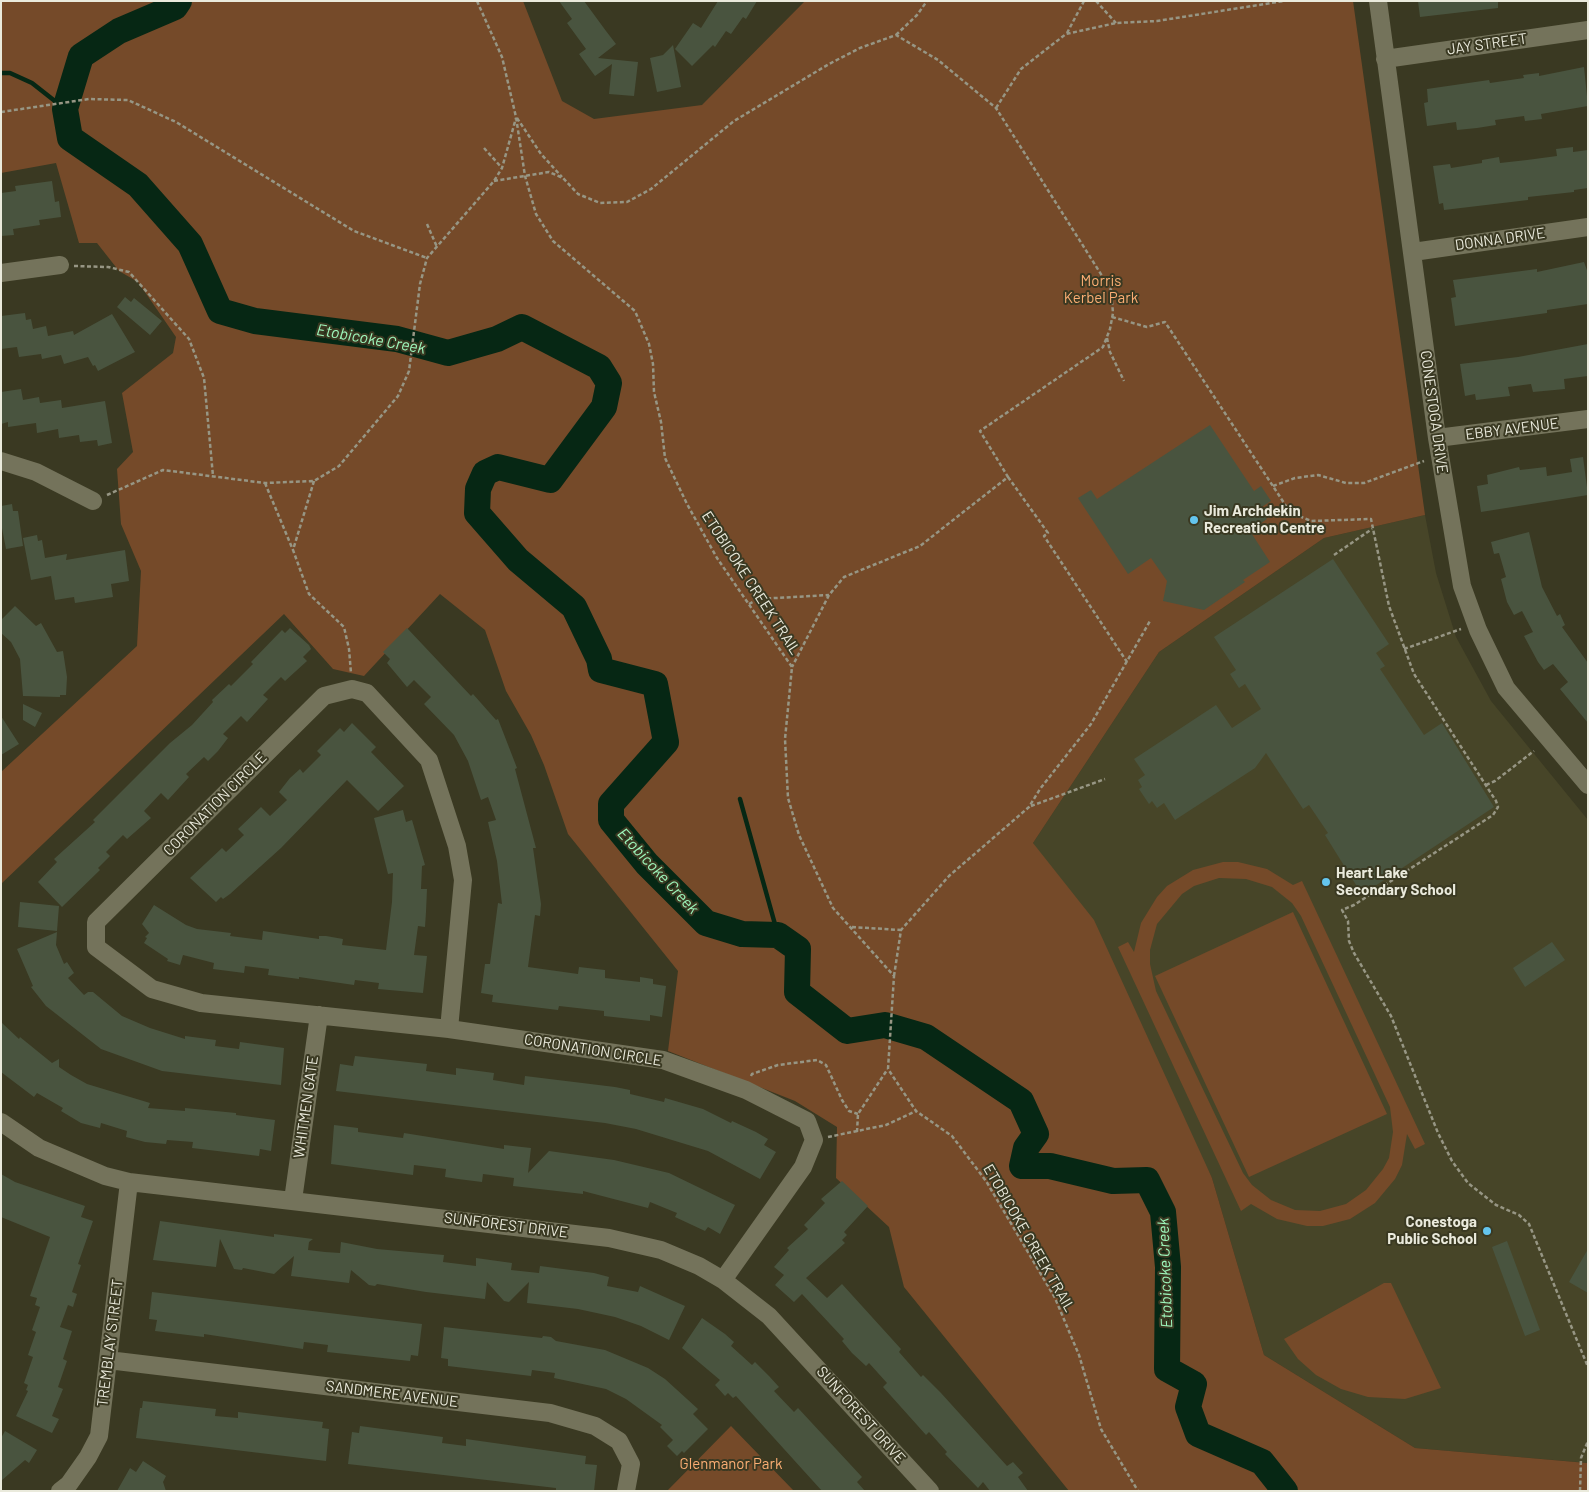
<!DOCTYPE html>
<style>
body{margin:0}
#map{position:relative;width:1589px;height:1492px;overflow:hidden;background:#3a3922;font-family:Barlow,sans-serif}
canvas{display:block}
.frame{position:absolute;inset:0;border:2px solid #eaeadc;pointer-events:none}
</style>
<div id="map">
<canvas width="1589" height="1492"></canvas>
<div class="frame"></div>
</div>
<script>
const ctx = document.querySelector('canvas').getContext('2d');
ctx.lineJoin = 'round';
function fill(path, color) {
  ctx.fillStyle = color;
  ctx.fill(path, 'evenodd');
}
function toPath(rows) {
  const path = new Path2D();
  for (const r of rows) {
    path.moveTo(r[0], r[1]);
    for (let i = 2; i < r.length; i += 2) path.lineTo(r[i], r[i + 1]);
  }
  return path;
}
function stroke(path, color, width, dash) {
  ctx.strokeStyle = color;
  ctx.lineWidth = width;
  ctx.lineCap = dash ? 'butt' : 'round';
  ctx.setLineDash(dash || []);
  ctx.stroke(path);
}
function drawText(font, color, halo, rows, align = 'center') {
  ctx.font = font + ' Barlow,sans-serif';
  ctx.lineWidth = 4;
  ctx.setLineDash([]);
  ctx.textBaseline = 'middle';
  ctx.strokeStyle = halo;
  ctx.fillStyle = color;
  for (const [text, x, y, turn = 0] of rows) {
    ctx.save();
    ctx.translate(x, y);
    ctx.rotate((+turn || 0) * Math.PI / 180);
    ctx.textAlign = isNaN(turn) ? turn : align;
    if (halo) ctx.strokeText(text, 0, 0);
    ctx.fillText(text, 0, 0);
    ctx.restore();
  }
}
fill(toPath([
 [1425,515,1436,573,1456,637,1491,701,1588,820,1588,1463,1415,1448,1264,1355,1212,1178,1033,843,1159,652,1324,538]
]), '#474528');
fill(toPath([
 [1,1,523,1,562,101,594,119,702,105,805,1,1353,1,1425,515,1324,538,1159,652,1033,843,1094,920,1212,1178,1264,1355,1415,1448,1587,1463,1588,1491,1069,1491,904,1287,889,1227,836,1178,837,1127,795,1101,668,1051,678,971,568,834,544,765,531,735,506,691,485,630,440,594,364,676,333,669,284,614,1,884,1,772,137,646,141,571,121,524,117,469,133,452,122,393,173,353,176,337,138,282,119,271,97,243,79,243,56,163,1,173],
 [1223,862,1238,862,1267,869,1293,885,1302,881,1425,1144,1415,1149,1407,1134,1402,1165,1395,1179,1375,1203,1350,1219,1323,1226,1307,1226,1277,1219,1251,1204,1241,1211,1118,947,1128,942,1134,952,1141,923,1157,897,1167,886,1193,870],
 [1219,878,1246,879,1272,887,1292,903,1301,916,1390,1107,1393,1132,1389,1158,1383,1169,1366,1190,1346,1204,1320,1211,1295,1210,1271,1200,1252,1185,1243,1173,1156,991,1150,964,1150,950,1157,924,1182,894,1194,886],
 [1293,912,1387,1114,1249,1177,1155,976],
 [1384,1283,1391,1283,1441,1388,1405,1399,1368,1397,1341,1389,1316,1375,1298,1359,1284,1339],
 [731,1426,794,1491,666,1491,667,1491]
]), '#754a29');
stroke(toPath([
 [1,73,10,73,32,83,65,109],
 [740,799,778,935]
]), '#062714', 4.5);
stroke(toPath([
 [179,1,175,7,119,31,81,56,65,109,70,138,138,185,190,244,220,311,255,321,397,339,448,353,497,339,522,327,599,367,609,383,604,407,550,480,498,467,485,473,478,489,477,513,518,560,574,607,599,659,601,670,655,684,666,742,611,804,611,820,647,864,706,923,742,934,778,935,798,949,797,992,847,1031,885,1025,926,1037,1021,1101,1036,1134,1026,1148,1022,1166,1050,1166,1113,1181,1147,1180,1163,1212,1168,1267,1167,1369,1194,1384,1188,1407,1198,1434,1262,1462,1285,1491]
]), '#062714', 26);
fill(toPath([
 [559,1,584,1,606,31,616,44,598,58,638,62,634,96,609,94,612,64,595,76,579,54,586,49,567,23,572,19],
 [718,1,757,1,746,19,743,17,731,34,726,31,715,47,713,45,692,66,675,49,693,23,701,28],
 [1418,1,1498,1,1498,8,1420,17],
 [673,45,681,87,657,92,650,58,663,55],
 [1584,67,1588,106,1541,114,1542,119,1525,121,1524,116,1495,120,1496,125,1477,128,1457,130,1456,122,1427,126,1424,103,1428,102,1427,89,1489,80,1490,83,1524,78,1523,75,1539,73,1539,76],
 [1573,147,1573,152,1588,150,1588,188,1574,190,1574,192,1528,197,1528,200,1444,210,1443,203,1439,204,1433,166,1450,164,1451,168,1482,163,1482,160,1499,157,1500,163,1527,160,1557,156,1556,149],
 [52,181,55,202,59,201,61,217,39,220,40,225,13,229,14,235,1,236,1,193,16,191,15,186],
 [1584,262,1588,273,1588,304,1547,310,1547,313,1455,326,1451,298,1456,297,1453,280,1537,269,1537,272],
 [125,297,131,302,134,298,162,321,150,335,117,307],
 [25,313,26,320,31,319,33,329,46,326,48,336,73,331,74,335,112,314,135,352,98,371,95,365,93,366,88,357,64,364,61,355,42,359,41,354,19,357,17,347,1,349,1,316],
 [1588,344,1588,376,1564,379,1565,389,1533,392,1531,384,1508,387,1510,396,1476,400,1475,394,1465,396,1460,364,1518,357],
 [21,389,23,400,39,397,40,403,61,400,62,408,105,401,112,443,98,446,97,440,80,442,79,435,59,438,58,429,37,433,36,423,8,427,8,422,1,424,1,392],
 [1210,425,1254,491,1261,486,1271,501,1260,508,1267,519,1250,531,1270,562,1243,580,1245,582,1204,610,1163,601,1167,581,1151,558,1128,574,1078,498,1091,490,1097,499],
 [1583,457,1588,495,1481,512,1477,486,1488,484,1487,475,1519,467,1520,470,1546,467,1547,476,1572,472,1570,459],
 [12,504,13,511,18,511,23,546,6,549,1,523,1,506],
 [1529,532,1542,587,1557,616,1560,614,1565,625,1562,627,1588,663,1588,723,1560,689,1568,682,1553,664,1544,670,1538,662,1524,636,1533,632,1522,611,1514,615,1507,602,1501,579,1506,577,1499,553,1494,554,1491,542],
 [37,535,38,541,42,540,45,558,67,554,66,560,125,550,129,581,111,584,113,597,75,603,74,597,55,600,51,576,31,580,23,538],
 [1333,559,1389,644,1376,653,1385,666,1380,669,1424,735,1442,723,1494,807,1366,892,1365,890,1361,893,1325,835,1328,833,1309,805,1303,809,1266,753,1255,768,1175,820,1164,803,1157,808,1152,801,1149,804,1139,789,1142,787,1138,780,1145,775,1134,759,1216,705,1232,728,1261,709,1245,684,1239,688,1230,674,1236,670,1214,637],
 [15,606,36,626,41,623,57,652,63,651,67,677,66,695,60,695,60,697,23,696,20,659,11,642,1,633,1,620],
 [290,628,309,645,311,649,303,657,307,661,285,681,281,677,263,695,268,699,247,722,241,716,223,734,228,738,218,751,208,761,204,757,186,774,189,777,168,800,161,793,144,811,151,818,127,839,123,835,106,852,110,856,98,868,100,870,62,907,38,882,57,862,54,859,95,822,93,820,170,743,192,725,213,702,212,700,229,684,231,686,253,664,251,662,282,630,285,633],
 [407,628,471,696,473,694,496,720,498,719,517,768,515,769,536,848,533,848,541,904,540,916,535,915,528,967,578,974,579,967,605,970,605,978,640,982,640,977,653,979,653,984,666,986,662,1017,650,1015,650,1021,604,1016,604,1011,559,1006,558,1010,492,1002,493,995,481,993,485,964,490,964,498,903,502,904,497,861,488,822,496,820,488,797,481,800,468,761,454,735,424,704,431,697,414,680,407,687,387,663,390,659,383,652],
 [23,704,42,713,35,727,23,720],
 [1,716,19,744,1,755],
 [352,723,376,747,371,752,404,786,378,811,347,780,281,848,230,894,223,899,221,897,216,902,190,878,222,848,226,852,244,835,238,829,261,807,270,816,287,800,279,792,290,778,300,769,303,773,321,755,317,751,340,728,344,732],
 [403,810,406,822,412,820,425,865,422,866,421,889,427,889,426,912,425,927,418,926,414,955,427,956,423,993,378,989,379,983,355,980,354,985,299,977,299,979,268,975,269,969,245,966,244,973,213,969,214,963,183,955,180,965,167,961,168,959,144,943,147,938,145,937,149,933,142,924,154,905,186,925,197,929,231,933,230,936,262,940,263,931,319,939,319,936,326,936,343,939,342,945,386,950,392,902,393,873,388,874,374,818],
 [20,902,59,906,57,931,18,927],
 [57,932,56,945,64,964,67,962,74,973,68,978,84,995,88,992,93,992,122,1016,150,1028,185,1039,185,1036,216,1040,215,1046,239,1049,240,1042,284,1048,281,1085,162,1071,101,1049,46,1006,31,987,33,986,17,949],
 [1552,942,1565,960,1525,987,1513,968],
 [1,1022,19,1039,20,1037,52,1063,59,1059,59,1067,71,1075,87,1084,150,1103,148,1108,185,1111,185,1108,236,1113,236,1115,275,1120,271,1151,260,1149,259,1156,192,1148,193,1142,167,1140,166,1144,145,1142,126,1137,127,1131,101,1123,100,1128,81,1123,61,1111,63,1108,37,1093,34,1097,1,1072],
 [355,1056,427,1064,426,1071,456,1075,456,1068,494,1073,493,1080,524,1085,525,1076,615,1087,630,1090,630,1094,664,1102,665,1098,703,1109,731,1123,732,1121,756,1132,768,1139,764,1145,776,1152,760,1179,708,1151,636,1129,605,1123,336,1091,340,1064,353,1066],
 [334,1125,358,1128,358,1132,403,1138,404,1133,504,1149,504,1145,531,1148,528,1173,549,1151,614,1160,669,1173,735,1205,720,1234,708,1227,705,1231,675,1217,677,1213,650,1202,648,1208,583,1191,583,1194,513,1186,514,1178,483,1174,482,1182,458,1179,445,1177,446,1169,414,1165,413,1175,331,1164],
 [1,1174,15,1182,85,1206,81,1217,93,1221,78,1264,81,1265,72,1292,77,1294,73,1307,68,1305,60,1327,72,1331,63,1359,67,1361,58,1387,63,1389,52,1416,59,1419,52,1433,16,1416,28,1391,26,1390,28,1385,24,1383,33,1357,28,1355,36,1332,32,1330,40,1307,35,1305,37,1298,30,1296,50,1237,1,1217],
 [842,1181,868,1206,844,1232,847,1235,842,1240,845,1243,806,1278,827,1298,842,1284,901,1349,899,1352,921,1377,923,1375,941,1393,1007,1466,1013,1462,1023,1473,1018,1477,1028,1491,990,1491,983,1482,978,1488,945,1454,947,1452,929,1432,926,1435,883,1387,887,1383,869,1363,866,1366,852,1353,842,1341,844,1339,802,1294,794,1302,775,1285,784,1275,774,1267,789,1250,787,1248,808,1229,804,1225,825,1203,821,1199],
 [160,1221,274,1237,274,1234,313,1239,309,1242,308,1250,325,1252,340,1253,341,1242,377,1249,444,1255,443,1262,476,1266,476,1258,512,1263,511,1270,539,1273,540,1266,594,1273,609,1277,607,1286,638,1292,640,1286,685,1306,669,1340,641,1326,615,1317,578,1309,527,1303,529,1282,509,1302,504,1301,487,1282,485,1299,426,1292,377,1284,375,1286,369,1285,351,1270,349,1283,291,1276,294,1256,274,1274,243,1268,242,1270,234,1269,220,1239,216,1267,153,1260],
 [1507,1241,1540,1330,1525,1336,1492,1247],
 [1588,1249,1588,1293,1569,1282],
 [152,1292,422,1324,418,1356,411,1355,410,1361,327,1352,328,1345,304,1342,303,1349,204,1334,204,1337,155,1331,157,1320,149,1319],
 [702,1318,725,1334,734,1342,731,1346,752,1365,755,1362,769,1376,779,1387,774,1391,794,1412,798,1408,862,1477,857,1482,865,1491,822,1491,736,1396,733,1398,728,1393,725,1396,715,1385,720,1380,682,1348],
 [444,1327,542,1338,543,1336,551,1337,556,1341,605,1350,648,1368,665,1379,698,1409,693,1414,708,1429,684,1453,682,1451,677,1456,667,1446,673,1440,660,1427,662,1425,626,1399,606,1389,554,1378,555,1373,532,1370,531,1376,448,1366,448,1359,441,1358],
 [143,1401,216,1409,215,1416,238,1418,238,1412,323,1422,322,1428,329,1429,326,1461,136,1438,140,1408,142,1408],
 [360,1426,443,1437,442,1443,466,1446,466,1439,586,1456,585,1464,597,1465,594,1491,556,1491,556,1488,348,1464,352,1432,359,1433],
 [5,1431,37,1450,29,1463,25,1460,1,1481,1,1438],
 [143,1461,166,1476,163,1482,166,1491,117,1491,130,1468,136,1472]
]), '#49543f');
stroke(toPath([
 [477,1,502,57,516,117,525,176,536,214,553,241,635,311,649,344,653,364,654,392,661,422,665,458,687,504,717,558,792,667,785,739,788,798,799,835,833,908,894,976,888,1069,916,1111,952,1136,986,1181,1055,1298,1079,1355,1101,1429,1138,1491],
 [1096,1,1116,23],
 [1067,33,1084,1],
 [896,35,917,15,927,1],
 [996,108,1021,69,1066,34,1116,23,1157,21,1284,1],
 [1,112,89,99,128,100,176,122,354,231,427,258],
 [517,118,541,154,562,177],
 [484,148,502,168],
 [494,181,549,172,563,178,578,194,600,203,627,202,651,189,734,121,829,64,860,48,896,35,938,60,996,108,1111,290,1113,313,1110,329,1103,347,980,431,1008,477,920,546,844,577,829,595,792,667],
 [427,224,437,247],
 [74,266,108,267,129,272,189,339,204,378,213,476],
 [1112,317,1147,327,1165,322,1288,509,1299,516,1311,521,1371,519,1389,606,1414,674,1496,801,1498,807,1493,815,1354,905,1342,910,1348,921,1349,941,1354,953,1391,1016,1438,1133,1452,1161,1468,1183,1496,1205,1519,1215,1529,1224,1588,1367],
 [1107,338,1110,352,1124,381],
 [1008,477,1048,533,1044,536,1127,662],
 [314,481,293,550,309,594,344,627,349,649,351,673],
 [265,483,293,550],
 [1273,486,1295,478,1318,475,1346,483,1364,483,1424,461],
 [107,495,163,470,265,483,314,481,339,466,398,396,409,371,420,284,427,258,494,181,502,168,516,118],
 [1334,555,1372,529],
 [749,604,758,599,829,595],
 [1404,649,1461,629],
 [1486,785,1495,781,1534,751],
 [1031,806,1105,779],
 [852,927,901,930],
 [894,976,901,930,949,876,1029,807,1040,789,1091,724,1150,621],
 [751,1076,752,1074,778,1065,817,1060,826,1065,842,1100,849,1111,858,1114],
 [857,1132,858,1114,887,1070],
 [828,1137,886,1125,916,1111],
 [1580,1491,1581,1458,1588,1441]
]), '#979684', 2.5, [4, 2.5]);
stroke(toPath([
 [1378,1,1437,438,1462,586,1478,630,1506,688,1588,785],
 [1385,59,1588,30],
 [1413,252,1588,227],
 [1,273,60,265],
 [1437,438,1588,419],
 [1,461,36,472,93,501],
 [449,1029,463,880,457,846,429,760,367,693,352,689,324,696,96,922,96,947,152,989,201,1003,449,1029,663,1060,746,1090,807,1121,814,1140,803,1167,723,1280],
 [1,1122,39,1148,105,1176,129,1182,609,1238,661,1250,699,1266,723,1280,769,1316,930,1491],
 [293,1200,319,1015],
 [108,1360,550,1413,595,1426,619,1441,631,1464,626,1491],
 [60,1491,69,1484,88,1457,99,1436,129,1182]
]), '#74735b', 18);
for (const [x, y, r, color] of [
 [1194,520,5,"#64c5ee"],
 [1326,882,5,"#64c5ee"],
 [1487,1231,5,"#64c5ee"]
]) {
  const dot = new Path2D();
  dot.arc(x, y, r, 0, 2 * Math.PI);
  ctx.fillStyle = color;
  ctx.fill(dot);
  stroke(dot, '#3a3922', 2);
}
drawText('15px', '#eaeadc', '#3a3922', [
 ["JAY STREET",1487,44,-8],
 ["DONNA DRIVE",1500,239,-8],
 ["CONESTOGA DRIVE",1434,412,82],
 ["EBBY AVENUE",1512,429,-7],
 ["ETOBICOKE CREEK TRAIL",751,583,57],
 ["CORONATION CIRCLE",215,804,-45],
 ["CORONATION CIRCLE",593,1050,9],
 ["WHITMEN GATE",306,1107,-82],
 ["SUNFOREST DRIVE",506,1225,7],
 ["ETOBICOKE CREEK TRAIL",1029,1238,60],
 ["TREMBLAY STREET",110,1343,-83],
 ["SANDMERE AVENUE",392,1394,7],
 ["SUNFOREST DRIVE",861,1415,48]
]);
drawText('15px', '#fcae74', '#3a3922', [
 ["Morris",1101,281],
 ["Kerbel Park",1101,298],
 ["Glenmanor Park",731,1464]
]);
drawText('bold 15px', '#eaeadc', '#3a3922', [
 ["Jim Archdekin",1204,511],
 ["Recreation Centre",1204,528],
 ["Heart Lake",1336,873],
 ["Secondary School",1336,890],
 ["Conestoga",1477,1222,"right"],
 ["Public School",1477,1239,"right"]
], 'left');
drawText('italic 16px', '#9ef7bc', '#3a3922', [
 ["Etobicoke Creek",371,339,10],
 ["Etobicoke Creek",658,871,47],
 ["Etobicoke Creek",1165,1273,-92]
]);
</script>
